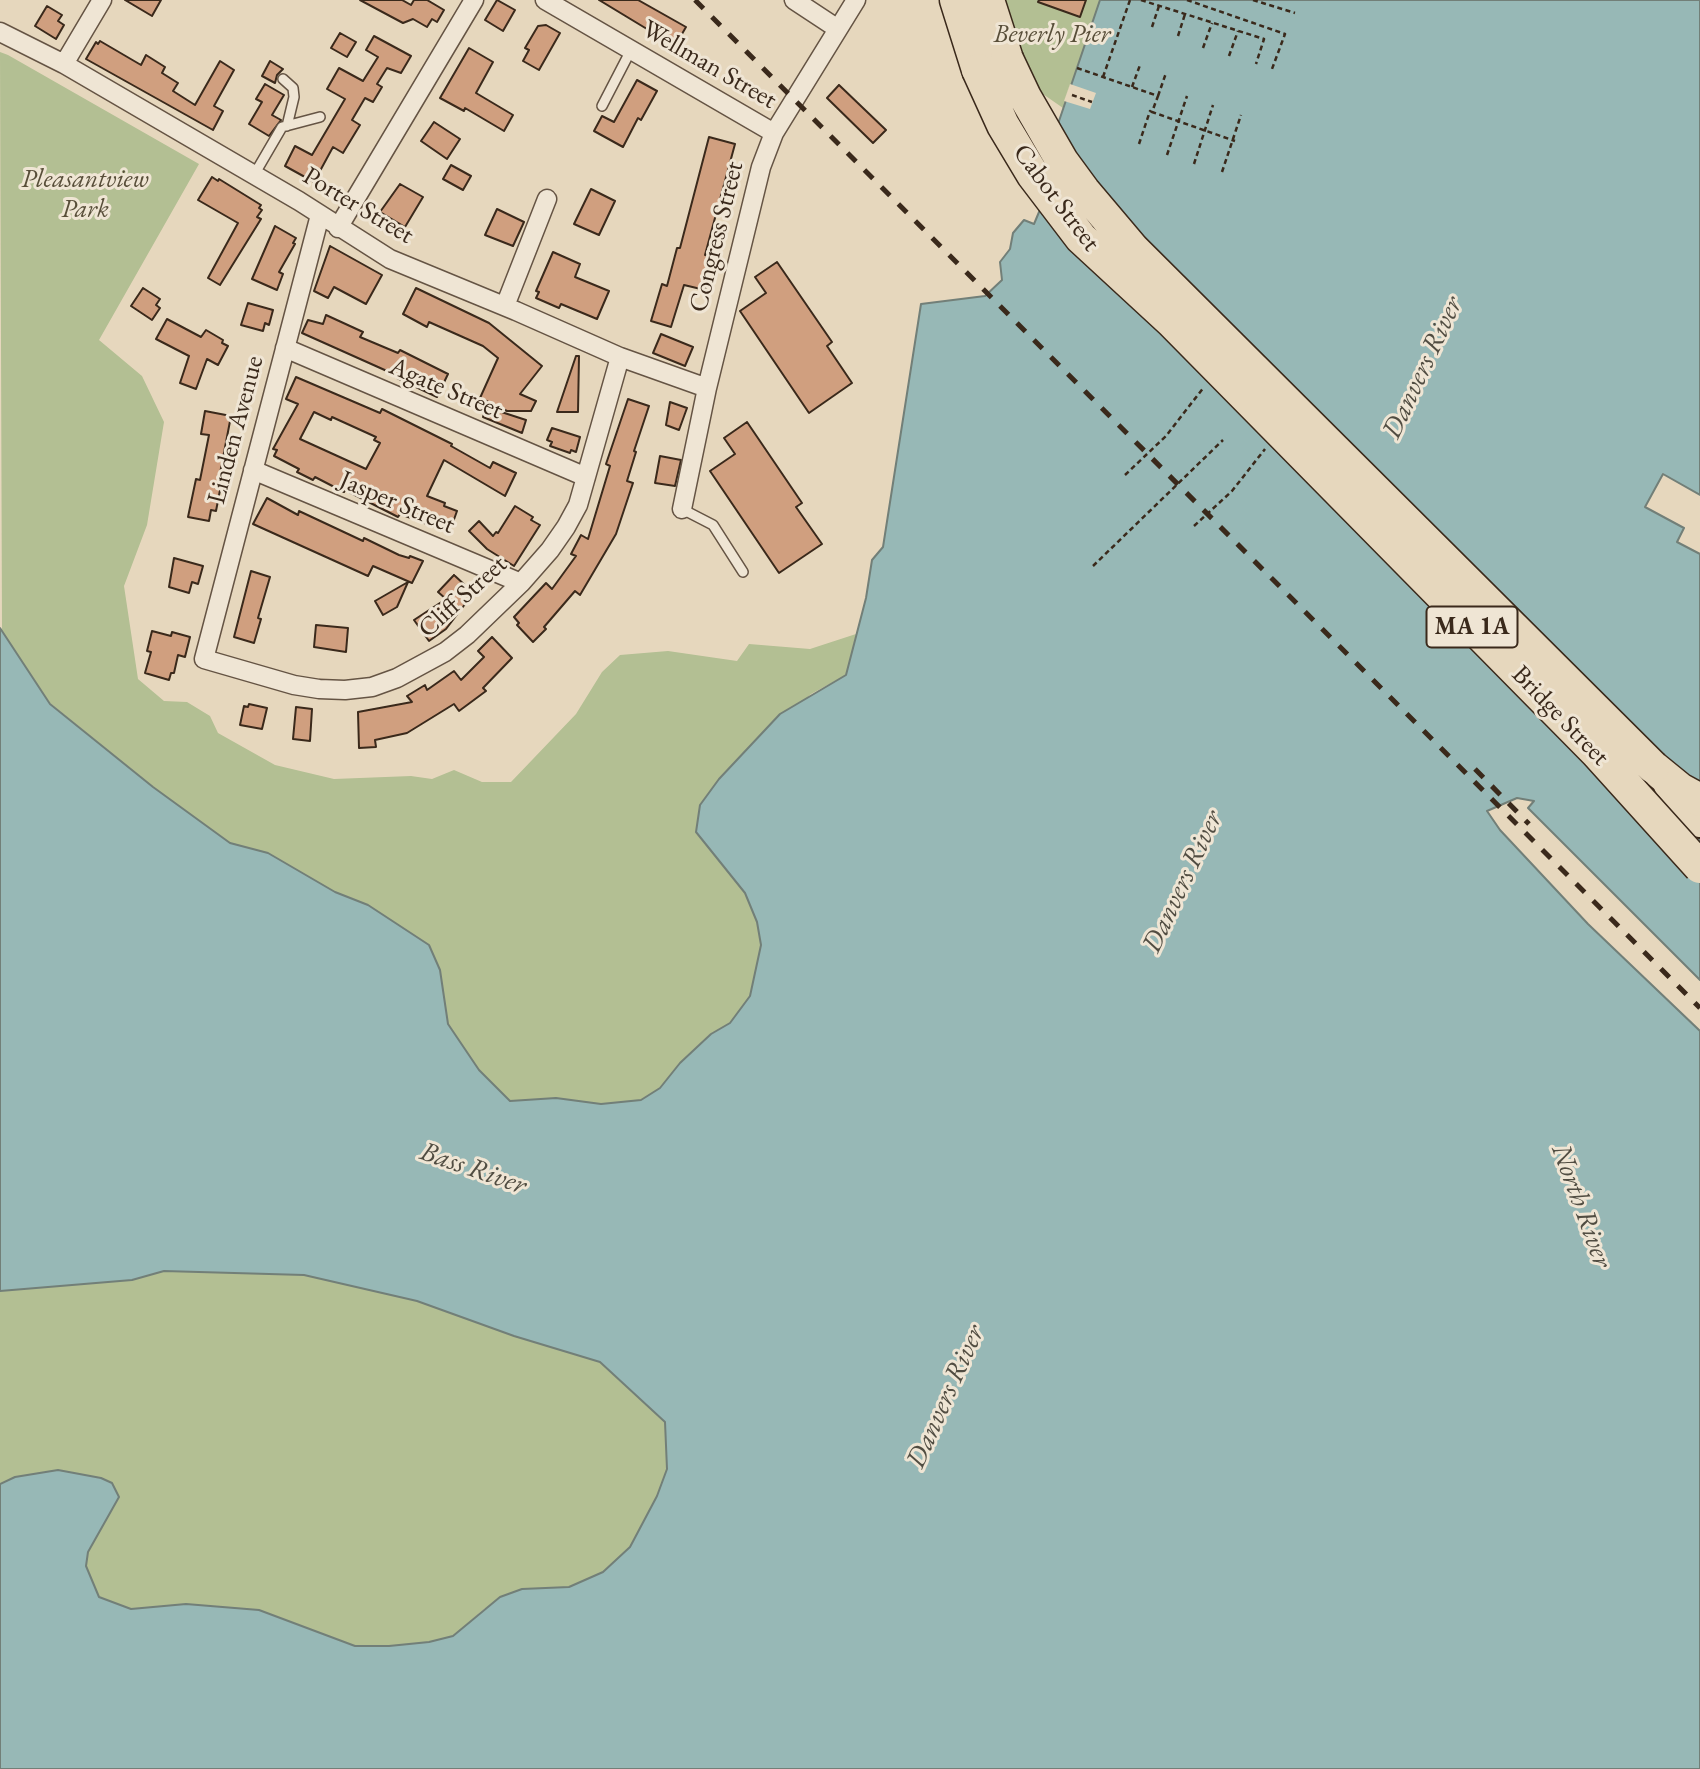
<!DOCTYPE html>
<style>
body{margin:0}
canvas{display:block;background:#e6d7bd}
</style>
<canvas width="1700" height="1769"></canvas>
<script>
const ctx = document.querySelector('canvas').getContext('2d');
ctx.lineJoin = 'round';
function fill(path, color) {
  ctx.fillStyle = color;
  ctx.fill(path, 'evenodd');
}
function toPath(rows) {
  const path = new Path2D();
  for (const r of rows) {
    path.moveTo(r[0], r[1]);
    for (let i = 2; i < r.length; i += 2) path.lineTo(r[i], r[i + 1]);
  }
  return path;
}
function stroke(path, color, width, dash) {
  ctx.strokeStyle = color;
  ctx.lineWidth = width;
  ctx.lineCap = dash ? 'butt' : 'round';
  ctx.setLineDash(dash || []);
  ctx.stroke(path);
}
function drawText(font, color, halo, rows, align = 'center') {
  ctx.font = font + ' "EB Garamond",serif';
  ctx.lineWidth = 6;
  ctx.setLineDash([]);
  ctx.textBaseline = 'middle';
  ctx.strokeStyle = halo;
  ctx.fillStyle = color;
  for (const [text, x, y, turn = 0] of rows) {
    ctx.save();
    ctx.translate(x, y);
    ctx.rotate((+turn || 0) * Math.PI / 180);
    ctx.textAlign = isNaN(turn) ? turn : align;
    if (halo) ctx.strokeText(text, 0, 0);
    ctx.fillText(text, 0, 0);
    ctx.restore();
  }
}
fill(toPath([
 [1000,0,1100,0,1063,108,1040,92],
 [0,52,8,55,199,164,99,340,142,376,164,422,147,525,124,586,138,679,164,701,187,702,210,716,218,733,275,765,334,779,411,776,432,779,454,770,482,782,511,782,576,714,602,672,620,655,668,651,737,661,749,644,810,649,856,634,846,675,811,694,719,779,696,832,745,893,757,922,761,945,757,973,750,996,730,1023,710,1034,680,1063,660,1088,641,1100,601,1104,556,1098,510,1101,479,1070,368,905,335,892,268,853,230,843,153,787,50,703,2,631],
 [163,1271,304,1275,417,1301,514,1336,600,1362,666,1422,667,1469,657,1496,630,1547,603,1572,569,1587,522,1589,484,1609,453,1636,429,1642,389,1646,355,1646,312,1630,217,1608,186,1604,131,1609,99,1597,86,1566,88,1552,119,1498,15,1477,0,1484,0,1291,132,1280]
]), '#b3bf93');
const water = toPath([
 [1100,0,1700,0,1700,495,1663,474,1645,507,1684,528,1677,542,1700,554,1700,980,1528,808,1534,801,1517,798,1487,811,1500,830,1588,924,1700,1031,1700,1769,0,1769,0,1484,15,1477,58,1470,101,1478,112,1483,119,1497,88,1552,86,1566,99,1597,131,1609,186,1604,259,1610,355,1646,389,1646,429,1642,453,1636,500,1597,522,1589,569,1587,603,1572,630,1547,657,1496,667,1469,665,1422,600,1362,514,1336,417,1301,304,1275,164,1271,132,1280,0,1291,0,628,50,704,153,787,230,843,268,853,335,892,368,905,429,945,440,970,448,1024,479,1070,510,1101,556,1098,601,1104,641,1100,660,1088,680,1063,711,1034,730,1023,750,996,761,945,757,922,745,893,696,832,700,805,719,779,780,714,846,675,866,598,872,560,883,547,921,304,985,296,1002,280,1000,262,1010,249,1013,233,1024,220,1034,224,1052,181,1059,121,1100,0]
]);
fill(water, '#97b8b6');
stroke(water, '#727f78', 2);
fill(toPath([
 [1070,84,1096,93,1090,109,1064,101]
]), '#e6d7bd');
const building = toPath([
 [125,0,161,0,152,16,125,0],
 [360,0,402,0,411,5,414,0,427,0,444,10,437,22,432,19,427,27,413,19,403,23,360,0],
 [497,0,515,10,503,31,485,20,497,0],
 [599,0,638,0,686,27,675,46,599,0],
 [1039,0,1086,0,1080,17,1038,2,1039,0],
 [47,6,62,15,58,21,64,25,56,39,35,26,47,6],
 [546,25,560,33,539,70,523,61,529,50,525,48,538,26,546,25],
 [340,33,356,42,347,57,331,48,340,33],
 [374,36,411,56,401,73,387,68,377,84,382,87,373,102,365,98,352,120,360,125,343,153,333,147,314,182,285,166,295,146,312,155,345,99,327,89,339,68,363,81,378,57,366,50,374,36],
 [100,41,141,65,146,55,165,67,162,73,178,83,173,91,195,105,220,61,234,70,214,106,223,111,213,130,86,59,96,42,98,44,100,41],
 [469,48,493,62,476,93,513,115,504,131,465,108,464,111,440,98,469,48],
 [270,61,283,69,277,75,275,83,262,76,270,61],
 [637,80,657,91,641,120,638,118,623,147,594,131,602,116,614,122,637,80],
 [265,84,284,95,272,115,281,120,269,136,249,124,262,102,256,99,265,84],
 [839,85,886,130,873,143,827,98,839,85],
 [434,122,460,139,447,159,421,141,434,122],
 [709,137,735,144,705,255,713,257,705,290,684,285,671,327,651,321,662,284,667,286,677,248,680,248,709,137],
 [451,165,471,176,463,190,443,179,451,165],
 [212,177,218,181,219,179,261,205,259,208,262,210,257,217,261,219,220,285,208,278,238,223,198,200,212,177],
 [400,184,423,197,405,227,380,212,400,184],
 [591,189,615,201,599,235,574,224,591,189],
 [497,209,524,222,513,246,485,235,497,209],
 [275,226,296,238,293,243,295,244,279,272,283,274,277,290,252,279,275,226],
 [330,246,382,275,366,304,334,287,328,298,314,291,330,246],
 [553,252,580,264,575,277,609,291,597,319,561,304,559,308,536,298,539,292,536,291,553,252],
 [777,262,832,342,827,346,852,383,809,413,740,311,766,293,755,277,777,262],
 [143,288,160,299,156,305,160,308,152,320,131,306,143,288],
 [416,288,489,323,542,366,520,394,536,401,531,411,507,411,480,398,498,358,483,346,429,322,427,327,403,314,416,288],
 [248,303,273,310,269,325,265,323,263,331,241,325,248,303],
 [326,315,363,332,360,337,398,353,400,350,448,374,437,397,397,378,398,376,378,367,302,333,308,320,323,324,326,315],
 [167,319,201,337,206,330,223,340,222,343,228,346,218,365,207,359,196,389,180,383,189,356,156,339,167,319],
 [661,334,693,347,685,366,653,353,661,334],
 [576,356,579,356,578,412,557,412,576,356],
 [296,377,380,413,382,409,452,444,451,446,490,468,493,462,516,473,505,496,444,460,427,496,445,503,444,506,457,511,452,525,438,520,435,527,400,514,398,517,345,490,344,492,315,477,313,480,297,472,299,469,274,456,277,450,273,449,298,404,286,399,296,377],
 [314,412,331,420,332,417,376,437,374,440,380,443,366,469,300,439,314,412],
 [628,399,649,406,634,451,636,452,627,481,633,483,616,534,580,595,575,591,544,627,546,629,533,642,517,625,519,623,514,617,546,583,552,589,576,556,571,554,581,535,588,539,610,466,606,464,628,399],
 [670,402,687,408,679,430,666,425,670,402],
 [486,407,526,420,522,433,483,417,486,407],
 [205,411,231,416,218,484,221,485,216,511,211,510,209,521,188,517,196,479,200,480,209,435,201,434,205,411],
 [747,422,802,503,796,507,822,544,779,573,710,471,735,454,724,438,747,422],
 [552,428,580,437,576,452,571,450,570,453,550,446,552,442,547,440,552,428],
 [660,456,681,460,675,486,655,483,660,456],
 [267,498,298,515,299,511,363,541,364,538,399,555,409,558,410,556,423,561,412,583,373,566,368,576,253,524,267,498],
 [515,506,533,517,531,520,540,525,514,566,487,549,469,531,479,521,493,536,496,532,498,533,515,506],
 [174,558,203,566,198,584,192,582,189,593,169,587,174,558],
 [251,571,270,577,258,618,261,619,254,643,234,637,251,571],
 [454,575,467,587,465,589,472,595,446,629,429,641,414,620,446,599,438,592,454,575],
 [408,582,397,607,383,615,375,601,408,582],
 [316,625,348,628,346,652,314,647,316,625],
 [152,631,171,636,172,632,190,637,185,657,178,655,174,673,171,673,169,680,145,673,151,652,147,651,152,631],
 [492,637,512,658,483,688,486,691,459,711,454,704,407,733,375,740,376,747,359,748,358,712,412,702,407,696,425,685,427,690,454,671,461,680,484,657,478,651,492,637],
 [249,704,267,708,262,729,240,725,244,706,248,707,249,704],
 [296,707,312,709,310,741,293,739,296,707]
]);
fill(building, '#d09f7f');
stroke(building, '#3a291b', 2);
const lane = toPath([
 [283,79,293,88,294,97,287,126],
 [602,106,631,50],
 [254,175,282,127,320,117],
 [682,509,713,525,743,572]
]);
const street = toPath([
 [545,0,774,133],
 [794,0,838,29],
 [0,32,64,64,299,201,390,259,516,311,620,357,707,388],
 [64,64,102,0],
 [320,215,204,659,294,685,319,689,345,690,372,687,397,678,445,652,467,635,521,583,550,550,566,527,578,505,620,357],
 [338,228,474,0],
 [505,306,547,199],
 [285,348,586,477],
 [253,470,521,583],
 [682,509,707,388,761,167,774,133,856,0]
]);
const primary = toPath([
 [1668,785,1700,823]
]);
const highway = toPath([
 [956,0,978,70],
 [988,0,1007,59],
 [1653,767,1680,789,1700,800]
]);
stroke(lane, '#655444', 12);
stroke(street, '#655444', 21);
stroke(primary, '#3a291b', 32);
stroke(highway, '#3a291b', 35);
stroke(toPath([
 [1141,0,1264,39,1256,64],
 [1187,0,1285,34,1272,69],
 [1253,0,1295,13],
 [1152,27,1159,6],
 [1178,36,1185,14],
 [1203,48,1212,23],
 [1229,56,1238,31],
 [1077,68,1158,96,1152,112,1235,141],
 [1103,77,1130,0],
 [1132,87,1140,65],
 [1072,95,1092,102],
 [1158,96,1166,73],
 [1139,144,1150,111,1152,112],
 [1167,155,1187,96],
 [1194,164,1213,105],
 [1222,172,1241,115],
 [1125,475,1166,436,1204,387],
 [1194,526,1232,491,1265,449],
 [1093,566,1223,440]
]), '#3a291b', 2.5, [5, 3.5]);
stroke(lane, '#efe5d4', 9);
stroke(street, '#efe5d4', 18);
stroke(primary, '#e6d7bd', 28);
stroke(highway, '#e6d7bd', 32);
stroke(toPath([
 [695,0,1700,1008],
 [1475,769,1529,824]
]), '#3a291b', 5, [12, 12]);
const highwayBridge = toPath([
 [1007,59,1025,97,1062,161,1084,191,1133,249,1653,767],
 [978,70,1003,125,1033,175,1081,238,1172,322,1597,753,1700,867]
]);
stroke(highwayBridge, '#3a291b', 35, []);
stroke(highwayBridge, '#e6d7bd', 32);
for (const [x, y, w] of [
 [1472,627,91]
]) {
  const box = new Path2D();
  box.roundRect(x - w / 2, y - 20.5, w, 41, 5);
  ctx.fillStyle = '#efe5d4';
  ctx.fill(box);
  stroke(box, '#3a291b', 2);
}
drawText('bold 24px', '#3a291b', null, [
 ["MA 1A",1472,627]
]);
drawText('italic 26px', '#584e39', '#efe5d4', [
 ["Beverly Pier",1052,35],
 ["Pleasantview",85,180],
 ["Park",85,210]
]);
drawText('26px', '#3a291b', '#efe5d4', [
 ["Wellman Street",709,65,30],
 ["Cabot Street",1056,198,53],
 ["Porter Street",358,206,31],
 ["Congress Street",717,237,-76],
 ["Agate Street",446,389,23],
 ["Linden Avenue",236,430,-75],
 ["Jasper Street",397,503,23],
 ["Cliff Street",463,597,-42],
 ["Bridge Street",1560,716,46]
]);
drawText('italic 28px', '#514d42', '#efe5d4', [
 ["Danvers River",1423,368,-65],
 ["Danvers River",1183,882,-65],
 ["Bass River",473,1169,19],
 ["North River",1581,1206,70],
 ["Danvers River",946,1397,-66]
]);
</script>
